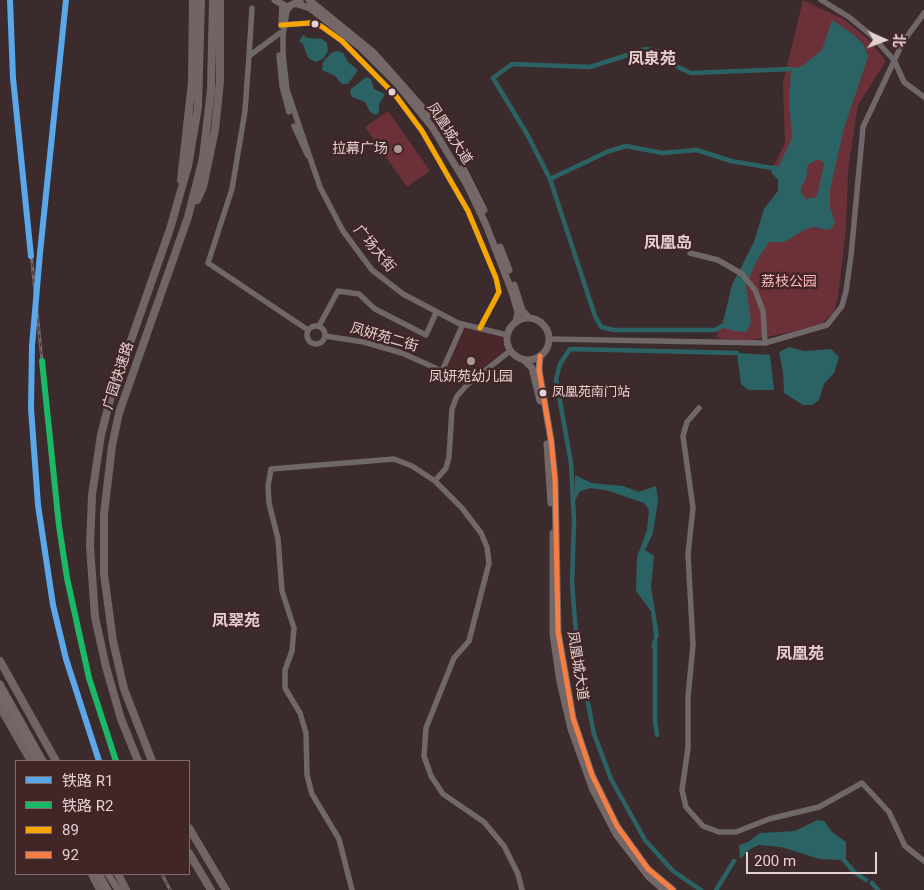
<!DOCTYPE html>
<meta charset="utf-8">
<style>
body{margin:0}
#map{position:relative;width:924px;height:890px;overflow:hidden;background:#3c2b2d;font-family:Roboto,"Noto Sans SC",sans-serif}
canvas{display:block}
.legend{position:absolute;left:15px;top:760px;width:175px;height:115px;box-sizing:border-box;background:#422527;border:1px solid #836a6b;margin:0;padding:6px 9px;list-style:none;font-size:15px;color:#e5d1d2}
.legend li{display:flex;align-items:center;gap:10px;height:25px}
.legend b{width:25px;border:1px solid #836a6b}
.north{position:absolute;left:859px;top:15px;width:50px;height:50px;-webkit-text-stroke:4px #422527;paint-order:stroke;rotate:92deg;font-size:14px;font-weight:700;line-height:20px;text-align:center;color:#e5d1d2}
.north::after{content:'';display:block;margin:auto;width:18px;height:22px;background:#e5d1d2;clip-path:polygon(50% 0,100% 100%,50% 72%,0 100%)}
.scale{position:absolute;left:746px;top:852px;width:131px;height:22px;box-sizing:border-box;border:2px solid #e5d1d2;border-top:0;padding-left:6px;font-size:15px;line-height:18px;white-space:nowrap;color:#e5d1d2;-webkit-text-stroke:4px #422527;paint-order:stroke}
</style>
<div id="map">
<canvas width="924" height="890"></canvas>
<ul class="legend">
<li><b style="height:6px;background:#5aa8eb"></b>铁路 R1</li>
<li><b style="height:6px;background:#1ab867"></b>铁路 R2</li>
<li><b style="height:6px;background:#f7a600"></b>89</li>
<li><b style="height:6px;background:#f77d43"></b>92</li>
</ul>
<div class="north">北</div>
<div class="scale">200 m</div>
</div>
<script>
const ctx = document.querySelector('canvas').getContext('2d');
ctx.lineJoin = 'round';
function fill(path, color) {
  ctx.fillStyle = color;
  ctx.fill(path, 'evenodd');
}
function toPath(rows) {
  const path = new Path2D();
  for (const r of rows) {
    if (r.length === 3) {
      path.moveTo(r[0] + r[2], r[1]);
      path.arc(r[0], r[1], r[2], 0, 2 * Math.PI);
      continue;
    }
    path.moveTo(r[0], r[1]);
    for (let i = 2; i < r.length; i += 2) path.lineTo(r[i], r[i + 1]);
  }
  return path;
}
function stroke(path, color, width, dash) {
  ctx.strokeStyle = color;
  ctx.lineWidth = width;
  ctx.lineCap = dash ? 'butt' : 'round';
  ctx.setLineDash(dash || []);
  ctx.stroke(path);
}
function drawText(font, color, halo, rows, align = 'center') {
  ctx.font = font + ' Roboto,"Noto Sans SC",sans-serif';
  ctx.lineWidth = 5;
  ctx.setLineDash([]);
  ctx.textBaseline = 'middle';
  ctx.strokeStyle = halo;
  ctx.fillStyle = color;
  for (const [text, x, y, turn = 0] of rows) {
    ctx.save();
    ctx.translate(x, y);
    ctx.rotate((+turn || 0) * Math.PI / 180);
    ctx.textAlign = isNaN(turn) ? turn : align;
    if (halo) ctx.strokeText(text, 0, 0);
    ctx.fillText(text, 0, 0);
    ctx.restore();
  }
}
fill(toPath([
 [466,327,503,337,504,348,502,355,451,389,446,367,463,328]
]), '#49282b');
fill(toPath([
 [803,0,845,20,870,41,886,61,858,105,848,170,846,228,838,298,834,311,820,326,752,340,722,339,716,337,727,311,732,285,754,242,764,209,778,191,778,180,771,172,785,143,783,83],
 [388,111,430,171,407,187,365,127]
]), '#6c3038');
fill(toPath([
 [832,20,854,35,864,45,868,57,844,128,830,190,830,208,835,222,832,228,827,230,814,227,806,229,784,242,769,242,756,262,746,286,751,323,746,332,734,331,724,328,723,322,732,285,754,242,764,209,778,191,778,180,771,172,772,168,774,165,778,167,792,138,789,103,791,68,801,67,822,50],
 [816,160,821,160,824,164,818,192,816,197,806,199,801,192,801,187,806,180,808,165],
 [303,35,308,38,322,39,327,43,328,51,323,59,316,62,308,58,303,44,299,41],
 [338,51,343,53,348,62,358,70,348,84,342,84,335,76,322,70,323,62,331,53],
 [366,77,371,79,374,89,385,94,379,104,379,112,376,115,370,112,365,102,352,97,350,93,351,89],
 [789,347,804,351,831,349,839,357,834,373,824,384,819,400,812,405,803,405,784,393,783,372,779,352],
 [737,353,770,355,774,390,748,390,741,384],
 [575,475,591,483,623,486,639,492,656,486,658,500,653,533,645,550,654,556,651,587,659,635,655,646,651,648,654,636,651,611,636,591,637,557,647,530,649,510,644,503,609,491,591,488,580,491,575,500],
 [817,820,824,821,832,832,846,842,846,858,839,860,820,859,781,847,759,845,750,849,740,859,739,845,748,842,760,833,795,831]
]), '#2b6364');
stroke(toPath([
 [550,179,609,151,626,146,662,153,697,150,731,161,772,168],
 [724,325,715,330,614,330,601,327,595,316,550,179,527,134,493,78,512,64,590,67,646,49,661,52,678,67,691,73,791,69],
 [655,641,655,720,657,735],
 [843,859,854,872,866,880],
 [872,883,878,890],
 [701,890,673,871,645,840,611,779,594,734,577,647,572,582,574,521,571,463,556,379,560,364,570,349,737,353],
 [716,890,734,861]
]), '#2b6364', 4.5);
stroke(toPath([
 [821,0,849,17,872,36,894,60,904,82,924,97],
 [290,7,287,11,283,35,283,54,287,90,320,187,343,231,372,270,403,294,458,323,507,335],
 [281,25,310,23,321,26,342,41,396,96,422,131,468,211,496,278,499,292,480,328],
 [281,26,282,6],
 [280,33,249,56,245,111,232,189,208,263,308,330],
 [279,55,282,86,289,112],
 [249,56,252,8],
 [294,126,308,156],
 [690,253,718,260,742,274,755,290,763,311,765,343],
 [316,335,9],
 [319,326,338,291,359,294,375,309,426,335,436,313],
 [325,336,364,342,402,353,442,371,463,324],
 [549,339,765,343,827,325,842,306,846,291,851,256,863,127,903,42,924,13],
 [699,408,687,422,683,436,693,508,688,554,693,645,688,697,688,748,682,790,686,807,703,826,719,832,736,832,769,819,819,807,862,783,889,812,905,846,924,861],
 [435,481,462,508,481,533,487,547,489,563,469,641,454,658,426,728,424,756,431,776,443,794,484,822,504,846,518,874,522,890],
 [352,890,339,839,312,794,307,775,306,733,300,713,285,688,285,670,292,651,294,628,282,591,278,539,269,503,268,486,271,469,394,459,412,466,435,481,446,468,449,457,452,409,457,396,467,385,510,351]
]), '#706768', 5.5);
stroke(toPath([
 [275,0,287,7,300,1],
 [309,0,374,53,429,115],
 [297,4,310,8,360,47,397,84,432,127,467,185,486,225,512,292,518,312,516,322],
 [463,168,484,210],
 [500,247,509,270],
 [514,285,522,310,529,318],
 [528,339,21],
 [540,356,539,370,551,440,555,480,558,632,573,718,592,775,617,826,648,869,673,890],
 [524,360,532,368,540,401],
 [547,444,551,503],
 [553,533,553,634,560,682,571,729,593,790,616,834,649,877,664,890],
 [0,684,43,761],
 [0,695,37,761],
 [99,874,108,890],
 [108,874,118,890]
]), '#736768', 7);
stroke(toPath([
 [181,180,192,82,193,0],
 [197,200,203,187,215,130,220,81,220,0],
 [0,661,56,761],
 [0,707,31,761],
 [138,761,121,719,106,667,95,617,90,546,92,495,101,435,110,400,170,229,188,166,198,107,201,0],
 [152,761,124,689,113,641,104,574,104,514,112,446,119,413,188,217,203,158,211,89,213,0],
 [189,828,226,890],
 [189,853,211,890],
 [92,874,100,890],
 [118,874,126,890]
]), '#706465', 8);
const rail = toPath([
 [10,0,13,78,59,526,77,631,89,678,116,761],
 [162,874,170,890]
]);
stroke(rail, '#736869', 3);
stroke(rail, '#422527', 1, [4]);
stroke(toPath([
 [281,25,310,23,321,26,342,41,396,96,422,131,468,211,496,278,499,292,480,328]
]), '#f7a600', 5);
stroke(toPath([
 [540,356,539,370,551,440,555,480,558,632,573,718,592,775,617,826,648,869,673,890]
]), '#f77d43', 5);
stroke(toPath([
 [10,0,13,78,31,256],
 [66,0,40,253,32,346,31,408,38,505,53,605,66,659,99,761]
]), '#5aa8eb', 6);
stroke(toPath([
 [42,361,59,526,67,578,89,678,116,761]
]), '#1ab867', 6);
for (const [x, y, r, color] of [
 [315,24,4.5,"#e5d1d2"],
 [392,92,4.5,"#e5d1d2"],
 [398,149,5,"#aa9798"],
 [471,361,5,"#aa9798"],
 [543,393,4.5,"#e5d1d2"]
]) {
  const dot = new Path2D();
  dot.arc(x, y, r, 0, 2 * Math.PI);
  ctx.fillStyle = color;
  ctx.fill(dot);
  stroke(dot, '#422527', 2);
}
drawText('13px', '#e5d1d2', '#422527', [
 ["凤凰苑南门站",552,393]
], 'left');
drawText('14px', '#e5d1d2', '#422527', [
 ["凤凰城大道",449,134,57],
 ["广场大街",374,249,50],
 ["凤妍苑二街",384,338,16],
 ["广园快速路",119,376,-72],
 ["凤凰城大道",577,666,81]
]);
drawText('14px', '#e5d1d2', '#422527', [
 ["拉幕广场",388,149],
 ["凤妍苑幼儿园",471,377,"center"]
], 'right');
drawText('14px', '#fcb5ba', '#422527', [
 ["荔枝公园",789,282]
]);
drawText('bold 16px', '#e5d1d2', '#422527', [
 ["凤泉苑",652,60],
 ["凤凰岛",668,244],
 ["凤翠苑",236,622],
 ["凤凰苑",800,655]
]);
</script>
